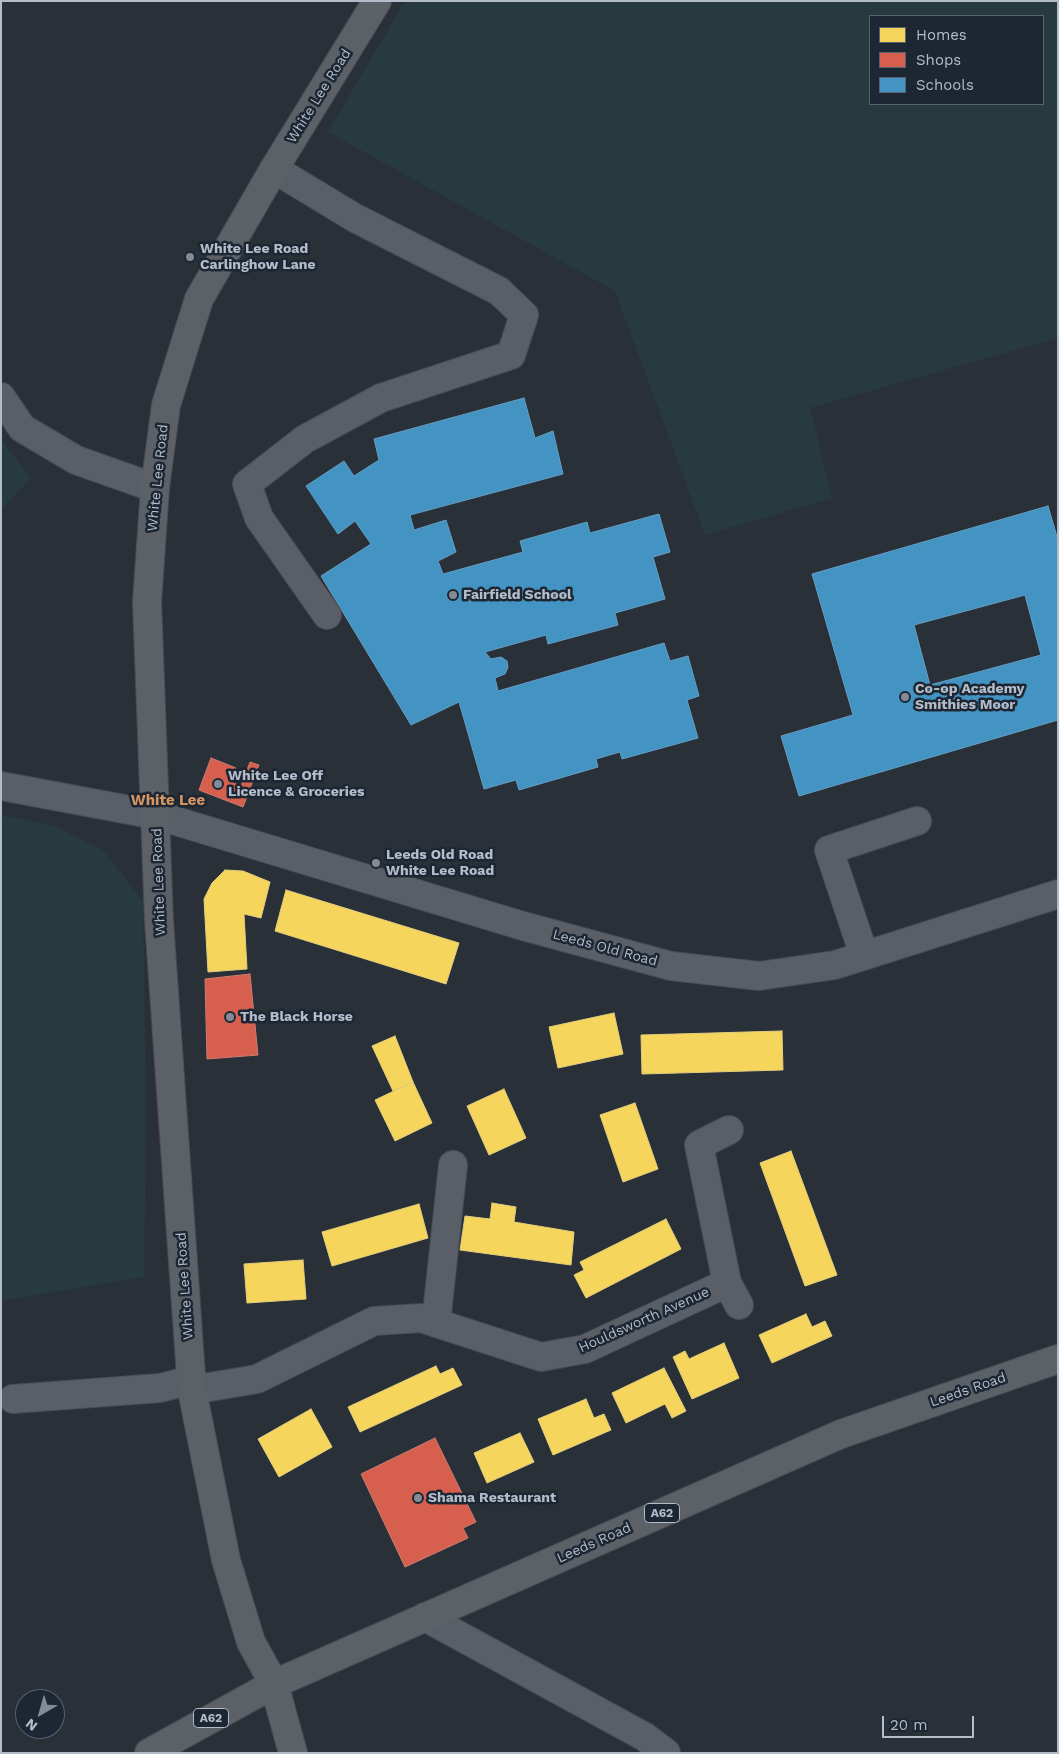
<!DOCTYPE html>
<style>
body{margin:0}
#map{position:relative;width:1059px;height:1754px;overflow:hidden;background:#2a3038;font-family:"Work Sans",sans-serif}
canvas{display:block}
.frame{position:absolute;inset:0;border:2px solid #b4bcc9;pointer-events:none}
.legend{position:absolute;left:869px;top:15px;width:175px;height:90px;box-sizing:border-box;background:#1d2633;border:1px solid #59626f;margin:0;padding:6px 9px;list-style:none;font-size:15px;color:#b4bcc9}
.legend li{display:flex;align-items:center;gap:10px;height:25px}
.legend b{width:25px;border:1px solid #59626f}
.north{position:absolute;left:15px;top:1689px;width:50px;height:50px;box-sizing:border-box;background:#1d2633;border:1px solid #59626f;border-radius:50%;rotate:218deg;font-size:14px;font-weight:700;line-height:20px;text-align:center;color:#b4bcc9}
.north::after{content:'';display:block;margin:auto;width:18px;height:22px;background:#848b96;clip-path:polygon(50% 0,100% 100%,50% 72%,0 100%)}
.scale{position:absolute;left:882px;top:1716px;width:92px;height:22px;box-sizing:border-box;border:2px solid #b4bcc9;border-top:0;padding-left:6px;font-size:15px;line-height:18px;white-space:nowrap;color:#b4bcc9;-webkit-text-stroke:4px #1d2633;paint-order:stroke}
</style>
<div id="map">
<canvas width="1059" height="1754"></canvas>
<div class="frame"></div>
<ul class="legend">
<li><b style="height:14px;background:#f6d55c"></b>Homes</li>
<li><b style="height:14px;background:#d6604d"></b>Shops</li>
<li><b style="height:14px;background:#4393c3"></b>Schools</li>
</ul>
<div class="north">N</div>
<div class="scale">20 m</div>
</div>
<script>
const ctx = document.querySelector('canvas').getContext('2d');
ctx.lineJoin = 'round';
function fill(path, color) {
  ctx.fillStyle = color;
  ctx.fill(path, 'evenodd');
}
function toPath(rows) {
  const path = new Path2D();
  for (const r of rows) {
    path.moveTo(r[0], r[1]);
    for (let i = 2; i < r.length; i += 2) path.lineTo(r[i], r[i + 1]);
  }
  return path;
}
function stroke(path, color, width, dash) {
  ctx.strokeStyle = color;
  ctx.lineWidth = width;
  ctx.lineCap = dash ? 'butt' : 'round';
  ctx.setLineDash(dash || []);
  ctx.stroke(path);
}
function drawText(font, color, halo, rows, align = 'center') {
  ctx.font = font + ' "Work Sans",sans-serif';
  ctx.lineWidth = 5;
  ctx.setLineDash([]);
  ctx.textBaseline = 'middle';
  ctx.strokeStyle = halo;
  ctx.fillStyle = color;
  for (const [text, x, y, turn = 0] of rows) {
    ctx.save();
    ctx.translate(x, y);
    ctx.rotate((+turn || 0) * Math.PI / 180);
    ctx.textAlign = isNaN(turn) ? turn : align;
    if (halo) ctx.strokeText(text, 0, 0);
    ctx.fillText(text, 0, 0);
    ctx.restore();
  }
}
fill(toPath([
 [405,1,1058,1,1058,338,810,408,832,498,705,535,615,291,328,132],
 [870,16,1043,16,1043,104,870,104],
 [1,439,31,478,1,510],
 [1,815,52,825,104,851,143,901,146,1120,144,1277,1,1301]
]), '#273a3e');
const homes = toPath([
 [225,870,243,871,270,882,261,918,244,914,247,969,208,972,204,899,212,883,225,870],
 [286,890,459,943,446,984,275,931,286,890],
 [614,1013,623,1054,558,1068,549,1027,614,1013],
 [782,1031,783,1070,642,1074,641,1035,782,1031],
 [395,1036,413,1082,393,1091,372,1046,395,1036],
 [413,1082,432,1123,395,1141,375,1100,413,1082],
 [504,1089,526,1138,489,1155,467,1106,504,1089],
 [635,1103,658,1169,623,1182,600,1115,635,1103],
 [791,1151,837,1275,805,1286,760,1163,791,1151],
 [492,1203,516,1207,514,1222,574,1232,571,1265,460,1250,465,1216,490,1219,492,1203],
 [419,1204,428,1238,332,1266,322,1232,419,1204],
 [666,1219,681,1249,586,1298,574,1275,584,1270,580,1262,666,1219],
 [303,1260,306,1299,247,1303,244,1264,303,1260],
 [806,1314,812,1327,825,1321,832,1336,772,1363,759,1335,806,1314],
 [724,1343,739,1378,692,1399,673,1357,685,1351,689,1359,724,1343],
 [436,1366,440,1374,453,1368,462,1385,360,1432,348,1407,436,1366],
 [664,1368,686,1411,672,1418,665,1404,626,1423,612,1393,664,1368],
 [586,1399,594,1418,604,1414,611,1430,553,1455,538,1419,586,1399],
 [311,1409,332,1447,279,1477,258,1439,311,1409],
 [520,1433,534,1462,487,1483,474,1453,520,1433]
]);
fill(homes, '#f6d55c');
stroke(homes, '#e2ce7d', 1);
const shops = toPath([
 [211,758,236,768,231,782,241,786,250,762,259,765,243,807,199,790,211,758],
 [250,974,258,1055,207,1059,205,979,250,974],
 [435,1438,476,1522,463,1528,468,1538,405,1567,361,1474,435,1438]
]);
fill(shops, '#d6604d');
stroke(shops, '#cc7c72', 1);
const schools = toPath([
 [524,398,535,438,553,431,563,474,410,515,414,530,446,520,456,552,438,561,443,574,523,552,520,541,587,522,590,533,659,514,670,552,653,557,665,599,615,613,618,625,548,644,546,635,485,652,491,659,501,657,507,661,508,667,505,674,495,678,498,691,664,643,670,661,688,656,699,696,687,700,698,738,622,759,620,752,596,759,598,767,519,790,516,780,484,789,459,702,411,725,321,576,371,544,355,521,338,534,306,486,344,461,354,476,379,460,374,439,524,398],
 [1048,506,1058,540,1058,720,799,796,781,736,853,715,812,574,1048,506],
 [1025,595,1041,655,930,685,914,625,1025,595]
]);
fill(schools, '#4393c3');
stroke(schools, '#659fc5', 1);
const minor = toPath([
 [274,169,355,218,499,291,524,315,511,355,381,398,305,439,247,484,259,518,327,615],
 [1,397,22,428,76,460,155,488],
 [1,786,156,815,523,926,671,966,759,976,835,965,1058,894],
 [864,955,829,850,917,821],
 [727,1283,739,1305],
 [436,1323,453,1165],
 [192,1390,257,1379,374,1321,421,1318,541,1357,585,1349,727,1283,699,1145,729,1130],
 [13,1399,160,1388,191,1380],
 [425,1617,645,1737,666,1753]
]);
const major = toPath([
 [149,1753,274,1684,841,1434,1058,1359],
 [293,1753,274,1684,251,1642,226,1560,192,1390,159,921,147,602,155,488,166,405,199,299,274,169,377,1]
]);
stroke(minor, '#484c53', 30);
stroke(major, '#484c55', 30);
stroke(minor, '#5a5e66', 28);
stroke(major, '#5c6168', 28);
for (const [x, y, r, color] of [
 [190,257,5,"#848b96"],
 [453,595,5,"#848b96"],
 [905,697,5,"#848b96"],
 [218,784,5,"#848b96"],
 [376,863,5,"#848b96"],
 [230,1017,5,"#848b96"],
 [418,1498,5,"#848b96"]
]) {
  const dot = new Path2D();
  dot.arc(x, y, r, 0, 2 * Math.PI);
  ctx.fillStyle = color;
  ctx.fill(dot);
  stroke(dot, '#1d2633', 2);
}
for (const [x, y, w] of [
 [662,1513,35],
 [211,1718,35]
]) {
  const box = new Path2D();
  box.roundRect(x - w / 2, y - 9.5, w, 19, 4);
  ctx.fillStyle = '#1d2633';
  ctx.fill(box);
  stroke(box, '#b4bcc9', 1);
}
drawText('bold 12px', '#b4bcc9', null, [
 ["A62",662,1513],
 ["A62",211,1718]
]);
drawText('14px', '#b4bcc9', '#1d2633', [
 ["White Lee Road",319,96,-58],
 ["White Lee Road",158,478,-84],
 ["White Lee Road",159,882,-92],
 ["Leeds Old Road",605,948,15],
 ["White Lee Road",185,1286,-94],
 ["Houldsworth Avenue",644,1320,-24],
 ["Leeds Road",968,1390,-19],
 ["Leeds Road",594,1543,-24]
]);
drawText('bold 14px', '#b4bcc9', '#1d2633', [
 ["White Lee Road",200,249],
 ["Carlinghow Lane",200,265],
 ["Fairfield School",463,595],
 ["Co-op Academy",915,689],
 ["Smithies Moor",915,705],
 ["White Lee Off",228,776],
 ["Licence & Groceries",228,792],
 ["Leeds Old Road",386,855],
 ["White Lee Road",386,871],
 ["The Black Horse",240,1017],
 ["Shama Restaurant",428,1498]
], 'left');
drawText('bold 15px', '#d59563', '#1d2633', [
 ["White Lee",168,801]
]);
</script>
